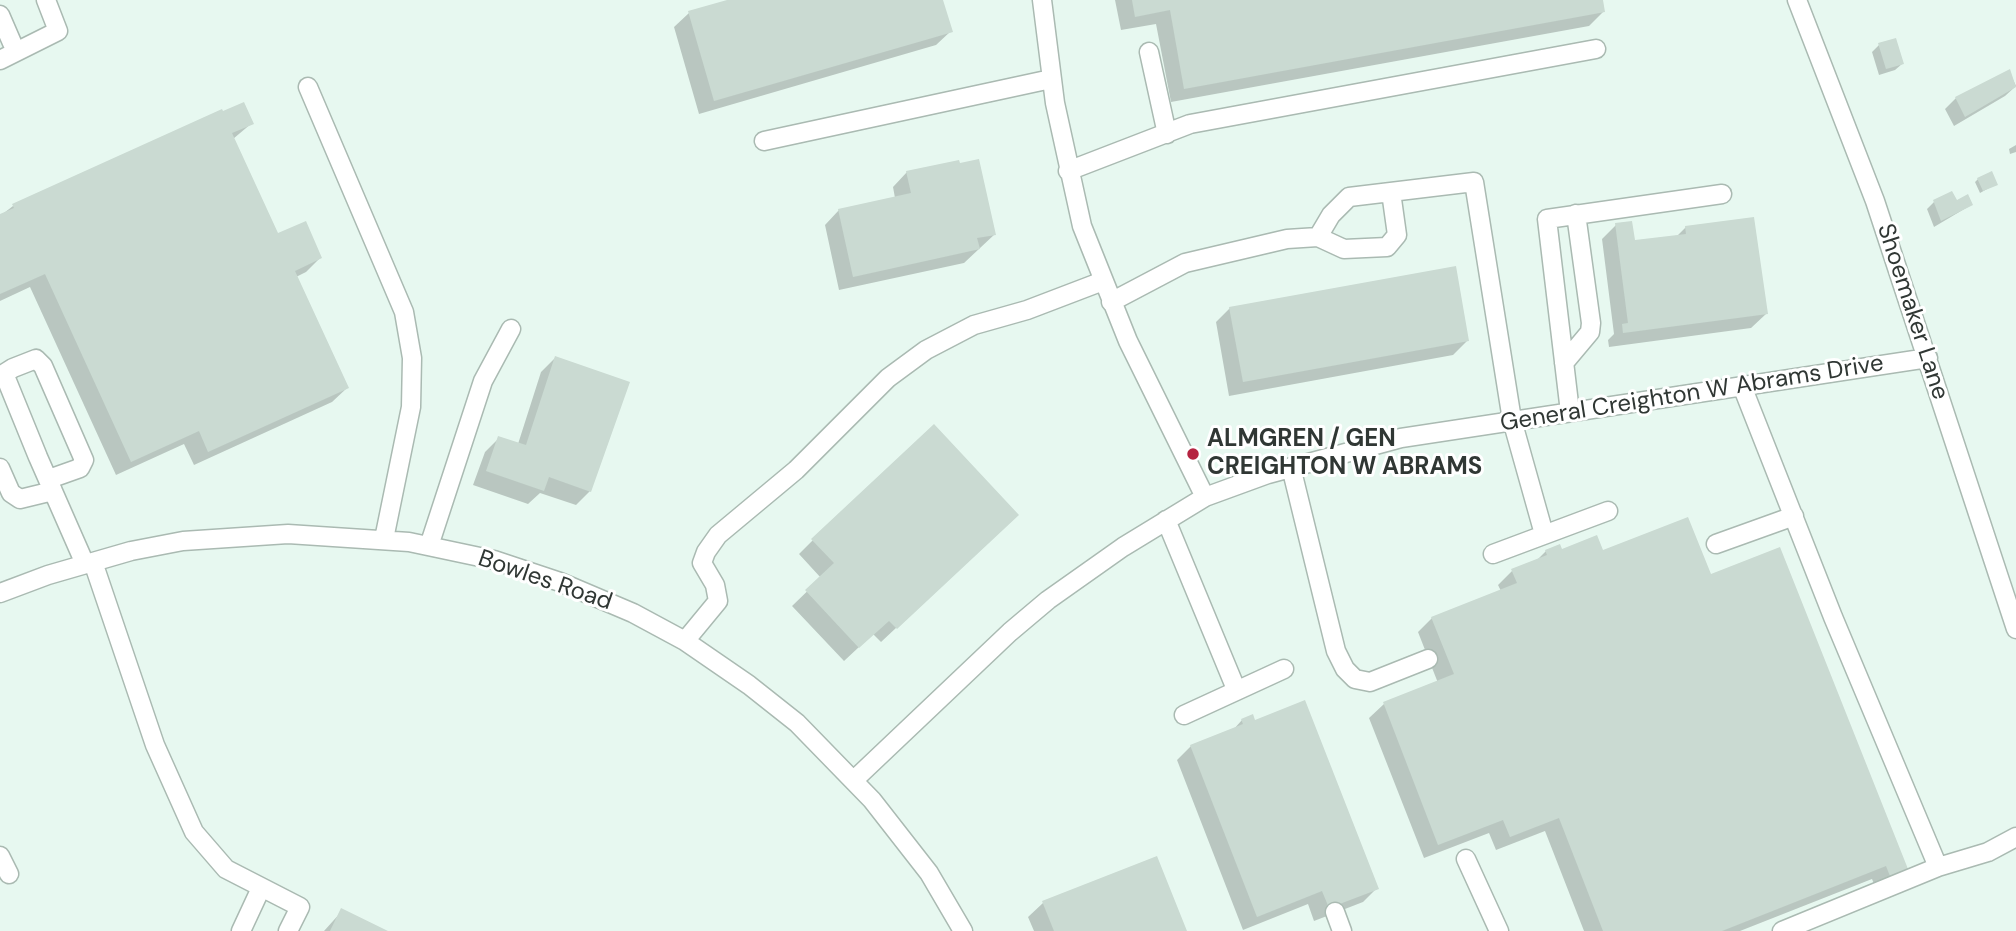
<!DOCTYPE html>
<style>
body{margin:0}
canvas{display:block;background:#e7f8f0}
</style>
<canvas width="2016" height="931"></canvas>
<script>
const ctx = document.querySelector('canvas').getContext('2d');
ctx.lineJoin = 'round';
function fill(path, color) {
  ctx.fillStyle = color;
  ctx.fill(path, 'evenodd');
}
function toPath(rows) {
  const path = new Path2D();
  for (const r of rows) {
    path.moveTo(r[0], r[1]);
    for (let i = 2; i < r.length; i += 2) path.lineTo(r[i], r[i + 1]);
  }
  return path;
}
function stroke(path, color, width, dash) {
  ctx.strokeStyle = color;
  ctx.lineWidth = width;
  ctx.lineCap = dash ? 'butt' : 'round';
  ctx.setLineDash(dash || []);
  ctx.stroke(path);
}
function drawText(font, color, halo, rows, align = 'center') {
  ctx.font = font + ' "DM Sans",sans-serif';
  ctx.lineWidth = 6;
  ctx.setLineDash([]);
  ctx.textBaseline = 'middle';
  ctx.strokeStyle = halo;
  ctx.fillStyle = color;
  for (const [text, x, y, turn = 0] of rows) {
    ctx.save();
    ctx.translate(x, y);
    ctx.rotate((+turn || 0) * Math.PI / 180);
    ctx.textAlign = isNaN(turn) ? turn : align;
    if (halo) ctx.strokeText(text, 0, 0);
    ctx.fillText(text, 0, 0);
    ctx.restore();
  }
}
fill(toPath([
 [733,0,942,0,951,31,936,45,699,114,674,27,689,13],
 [1115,0,1601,0,1603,12,1589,26,1171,102,1156,24,1121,30],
 [1879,45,1902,64,1895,70,1879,75,1872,52],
 [2009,71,2016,86,2005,96,1954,126,1945,109,1956,98],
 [252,123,233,139,277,236,320,258,306,272,296,277,347,388,332,402,194,465,184,444,116,475,30,287,0,301,0,216,13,206],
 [2016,145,2016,152,2010,154,2009,149],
 [907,172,995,234,964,263,839,290,825,225,839,210,895,198,893,187],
 [1978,179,1996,184,1980,193,1975,182],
 [1934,202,1956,202,1971,205,1934,227,1927,209],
 [1616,225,1633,242,1676,237,1686,227,1766,314,1751,328,1609,347,1608,340,1614,334,1602,239],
 [1230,308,1467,341,1453,355,1229,396,1216,322],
 [555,358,590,491,576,505,540,493,528,504,473,485,485,452,499,438,518,444,541,372],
 [1002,529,881,642,873,634,844,661,792,606,821,578,799,554,813,540],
 [1546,551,1602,552,1710,577,1906,869,1892,883,1876,889,1872,879,1740,931,1584,931,1545,831,1496,850,1489,833,1424,858,1369,718,1384,704,1438,683,1418,632,1432,618,1501,591,1498,585,1512,571,1536,561],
 [1242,720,1377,888,1363,902,1314,921,1308,904,1243,930,1177,760,1191,746,1233,730],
 [1043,903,1185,931,1034,931,1028,917],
 [342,911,384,931,324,931]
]), '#0003');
fill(toPath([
 [727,0,943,0,953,32,714,101,688,11],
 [1132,0,1603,0,1605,12,1184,89,1170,10,1135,17],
 [1896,38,1904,64,1886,69,1878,43],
 [2010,69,2016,87,1965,117,1955,97],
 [244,102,254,124,232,133,278,233,306,221,322,258,295,271,349,388,208,452,199,431,131,462,45,274,0,294,0,214,14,208,12,204,222,109,223,111],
 [979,159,996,235,977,238,980,249,853,277,838,209,911,193,906,171,959,160,960,163],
 [1992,171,1998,185,1983,191,1977,178],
 [1952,191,1957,200,1968,194,1973,205,1941,221,1933,200],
 [1754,217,1768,314,1623,333,1622,324,1628,323,1615,223,1632,221,1635,240,1686,234,1685,226],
 [1456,266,1469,341,1243,382,1229,307],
 [555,356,630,382,591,492,549,477,544,491,486,471,498,436,526,445],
 [934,424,1019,515,897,629,889,621,859,648,805,590,834,563,811,539],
 [1688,517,1711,574,1780,547,1908,869,1890,876,1886,866,1722,931,1603,931,1559,818,1510,837,1503,820,1438,845,1383,702,1454,674,1431,617,1517,583,1511,569,1547,555,1545,550,1560,544,1562,549,1597,535,1603,550],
 [1305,700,1379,889,1329,908,1322,891,1257,917,1190,745,1243,724,1241,719,1253,714,1255,720],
 [1157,856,1187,931,1054,931,1042,901],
 [341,908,388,931,330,931]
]), '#cadad2');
const minor = toPath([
 [1042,0,1055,103,1082,226,1128,341,1205,497],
 [1797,0,1875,201,2016,629],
 [0,15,16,52,0,60],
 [16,52,58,31,46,0],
 [1149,52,1167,134],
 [308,87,404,312,412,358,411,407,384,539],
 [764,141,1051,79],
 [1068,171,1190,124,1596,49],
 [1318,237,1344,249,1387,247,1397,235,1391,192],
 [1111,302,1185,263,1287,239,1318,237,1331,215,1349,197,1474,182,1512,420,1544,534],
 [1564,363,1590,332,1591,323,1576,214],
 [1742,386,1833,617,1938,867,1988,852,2016,837],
 [1570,412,1547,219,1722,194],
 [1291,467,1336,651,1345,669,1355,679,1370,682,1428,659],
 [0,468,11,493,20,499,53,491],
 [49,479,80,468,84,460,43,366,36,359,13,368,5,373,5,376,38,457,85,564],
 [1166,520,1236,689],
 [1716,544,1794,516],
 [429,546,483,381,511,329],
 [1493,554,1608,511],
 [93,562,155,745,194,832,226,869,300,907,288,931],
 [0,593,48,575,131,551,183,541,288,534,409,542,494,560,560,582,633,613,685,641,749,685,797,723,872,800,929,873,963,931],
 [685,641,718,601,715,585,702,563,706,552,718,535,796,470,888,378,926,350,974,325,1027,310,1103,281],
 [1184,715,1284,669],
 [854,780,1010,632,1048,600,1123,547,1205,497,1268,474,1401,438,1928,358],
 [0,856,9,874],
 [1466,859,1499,931],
 [1335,912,1342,931],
 [241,931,261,888],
 [1782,931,1938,867]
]);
stroke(minor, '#aabab2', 21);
stroke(minor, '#fff', 18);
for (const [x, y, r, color] of [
 [1193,454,7,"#b52340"]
]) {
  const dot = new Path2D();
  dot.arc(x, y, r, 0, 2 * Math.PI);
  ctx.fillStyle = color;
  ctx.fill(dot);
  stroke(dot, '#fff', 2.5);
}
drawText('24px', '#303734', '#fff', [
 ["Shoemaker Lane",1912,312,72],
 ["General Creighton W Abrams Drive",1692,394,-9],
 ["Bowles Road",545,581,19]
]);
drawText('bold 24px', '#303734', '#fff', [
 ["ALMGREN / GEN",1207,440],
 ["CREIGHTON W ABRAMS",1207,468]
], 'left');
</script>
